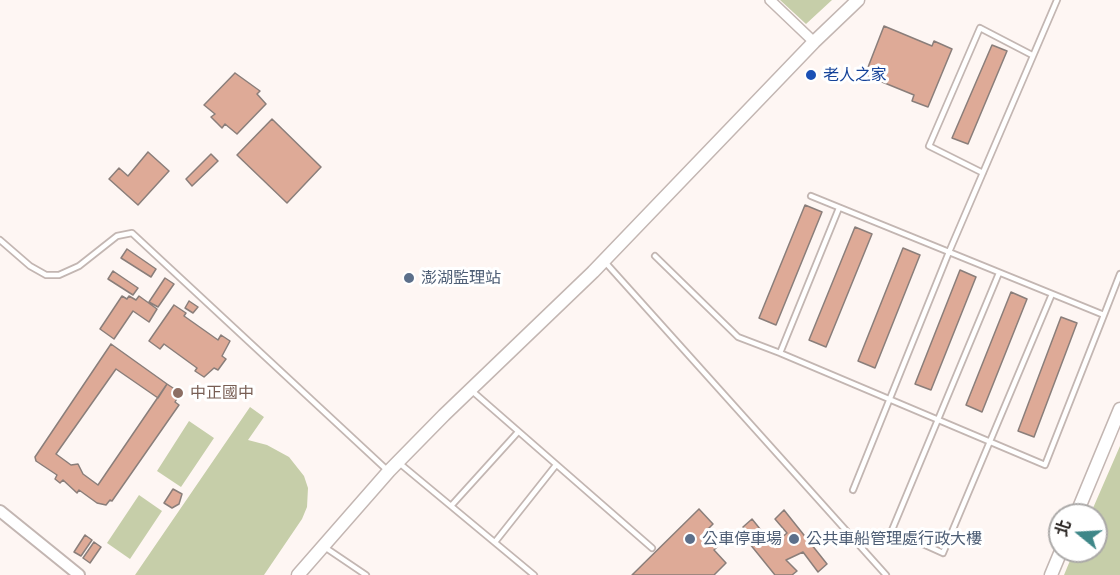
<!DOCTYPE html>
<meta charset="utf-8">
<style>
body{margin:0}
#map{position:relative;width:1120px;height:575px;overflow:hidden;background:#fef6f3;font-family:"Playfair Display","Noto Sans TC",serif}
canvas{display:block}
.north{position:absolute;left:1048px;top:503px;width:60px;height:60px;box-sizing:border-box;background:#fff;border:2px solid #aba9a8;border-radius:50%;rotate:288deg;font-size:16px;font-weight:700;line-height:24px;text-align:center;color:#2d2826}
.north::after{content:'';display:block;margin:auto;width:21px;height:27px;background:#3e8788;clip-path:polygon(50% 0,100% 100%,50% 72%,0 100%)}
</style>
<div id="map">
<canvas width="1120" height="575"></canvas>
<div class="north">北</div>
</div>
<script>
const ctx = document.querySelector('canvas').getContext('2d');
ctx.lineJoin = 'round';
function fill(path, color) {
  ctx.fillStyle = color;
  ctx.fill(path, 'evenodd');
}
function toPath(rows) {
  const path = new Path2D();
  for (const r of rows) {
    path.moveTo(r[0], r[1]);
    for (let i = 2; i < r.length; i += 2) path.lineTo(r[i], r[i + 1]);
  }
  return path;
}
function stroke(path, color, width, dash) {
  ctx.strokeStyle = color;
  ctx.lineWidth = width;
  ctx.lineCap = dash ? 'butt' : 'round';
  ctx.setLineDash(dash || []);
  ctx.stroke(path);
}
function drawText(font, color, halo, rows, align = 'center') {
  ctx.font = font + ' "Playfair Display","Noto Sans TC",serif';
  ctx.lineWidth = 6;
  ctx.setLineDash([]);
  ctx.textBaseline = 'middle';
  ctx.strokeStyle = halo;
  ctx.fillStyle = color;
  for (const [text, x, y, turn = 0] of rows) {
    ctx.save();
    ctx.translate(x, y);
    ctx.rotate((+turn || 0) * Math.PI / 180);
    ctx.textAlign = isNaN(turn) ? turn : align;
    if (halo) ctx.strokeText(text, 0, 0);
    ctx.fillText(text, 0, 0);
    ctx.restore();
  }
}
fill(toPath([
 [780,0,832,0,806,24],
 [250,407,264,417,248,440,267,445,289,457,304,476,308,488,307,507,302,519,264,575,135,575],
 [189,421,214,438,181,487,157,471],
 [1120,446,1120,575,1064,575,1074,551,1096,551,1096,515,1090,515],
 [139,495,162,511,130,559,107,543]
]), '#c6cea9');
const building = toPath([
 [884,26,932,46,934,41,952,49,928,107,912,101,914,95,865,75,884,26],
 [992,45,1007,51,968,144,952,138,992,45],
 [235,73,260,91,257,94,266,104,237,134,225,124,222,128,211,117,215,114,204,105,235,73],
 [272,119,321,167,287,203,237,155,272,119],
 [148,152,169,171,138,205,109,179,119,168,128,176,148,152],
 [211,154,218,161,192,186,186,179,211,154],
 [805,205,822,212,776,325,759,318,805,205],
 [855,227,872,234,826,347,809,340,855,227],
 [903,248,920,255,875,368,858,361,903,248],
 [127,249,156,269,151,277,121,258,127,249],
 [960,270,976,277,931,390,915,384,960,270],
 [113,271,138,288,133,295,108,279,113,271],
 [165,278,174,284,158,307,149,302,165,278],
 [1011,292,1027,299,982,412,966,405,1011,292],
 [122,296,127,299,129,296,136,300,139,296,157,309,149,322,133,311,114,339,100,329,122,296],
 [189,301,198,307,193,313,185,308,189,301],
 [174,305,186,313,184,316,218,340,221,335,230,341,222,356,226,359,218,370,214,368,204,377,195,371,197,368,164,344,160,349,149,341,174,305],
 [1061,317,1077,323,1034,437,1018,431,1061,317],
 [111,344,167,384,158,398,116,369,56,454,71,465,78,464,83,474,98,485,167,384,176,390,179,395,175,402,179,405,112,501,110,500,106,505,97,503,79,490,77,493,63,480,60,483,55,479,57,475,36,461,35,457,111,344],
 [173,489,182,494,179,504,172,508,164,503,173,489],
 [699,509,713,524,704,533,718,546,714,550,726,563,714,575,632,575,699,509],
 [784,510,827,564,818,572,803,552,786,560,797,571,792,575,775,575,741,533,746,530,743,527,752,519,773,545,787,533,775,519,784,510],
 [85,535,92,540,81,556,74,552,85,535],
 [94,542,101,547,90,563,83,558,94,542]
]);
fill(building, '#deaa97');
stroke(building, '#8a7e7a', 1.5);
const service = toPath([
 [1057,0,949,252,1104,315,1120,274],
 [983,173,929,146,980,28,1032,55],
 [811,196,949,252,853,490],
 [839,208,780,353,1045,465,1104,315],
 [0,240,30,266,46,275,59,275,79,266,117,236,132,233,387,470],
 [655,256,738,337,780,353],
 [605,262,886,575],
 [999,273,892,530,943,553,1052,294],
 [471,390,652,548],
 [398,462,534,575],
 [451,506,518,432],
 [495,542,556,465],
 [323,546,366,575]
]);
const minor = toPath([
 [770,0,814,42]
]);
const tertiary = toPath([
 [0,511,79,575]
]);
const secondary = toPath([
 [1076,515,1120,409],
 [298,575,389,471,444,415,593,272,814,42,858,0],
 [1051,575,1061,551]
]);
stroke(service, '#c3b6b2', 8);
stroke(minor, '#c3b6b2', 12);
stroke(tertiary, '#c3b6b2', 14);
stroke(secondary, '#c3b6b2', 15);
stroke(service, '#fff', 4.5);
stroke(minor, '#fff', 9);
stroke(tertiary, '#fff', 10);
stroke(secondary, '#fff', 12);
for (const [x, y, r, color] of [
 [811,75,6,"#1a4fb4"],
 [409,278,6,"#5c6f8a"],
 [178,393,6,"#8d6e63"],
 [690,539,6,"#5c6f8a"],
 [794,539,6,"#5c6f8a"]
]) {
  const dot = new Path2D();
  dot.arc(x, y, r, 0, 2 * Math.PI);
  ctx.fillStyle = color;
  ctx.fill(dot);
  stroke(dot, '#fff', 2);
}
drawText('16px', '#164399', '#fff', [
 ["老人之家",823,75]
], 'left');
drawText('16px', '#4e5e75', '#fff', [
 ["澎湖監理站",421,278],
 ["公車停車場",702,539],
 ["公共車船管理處行政大樓",806,539]
], 'left');
drawText('16px', '#785e54', '#fff', [
 ["中正國中",190,393]
], 'left');
</script>
